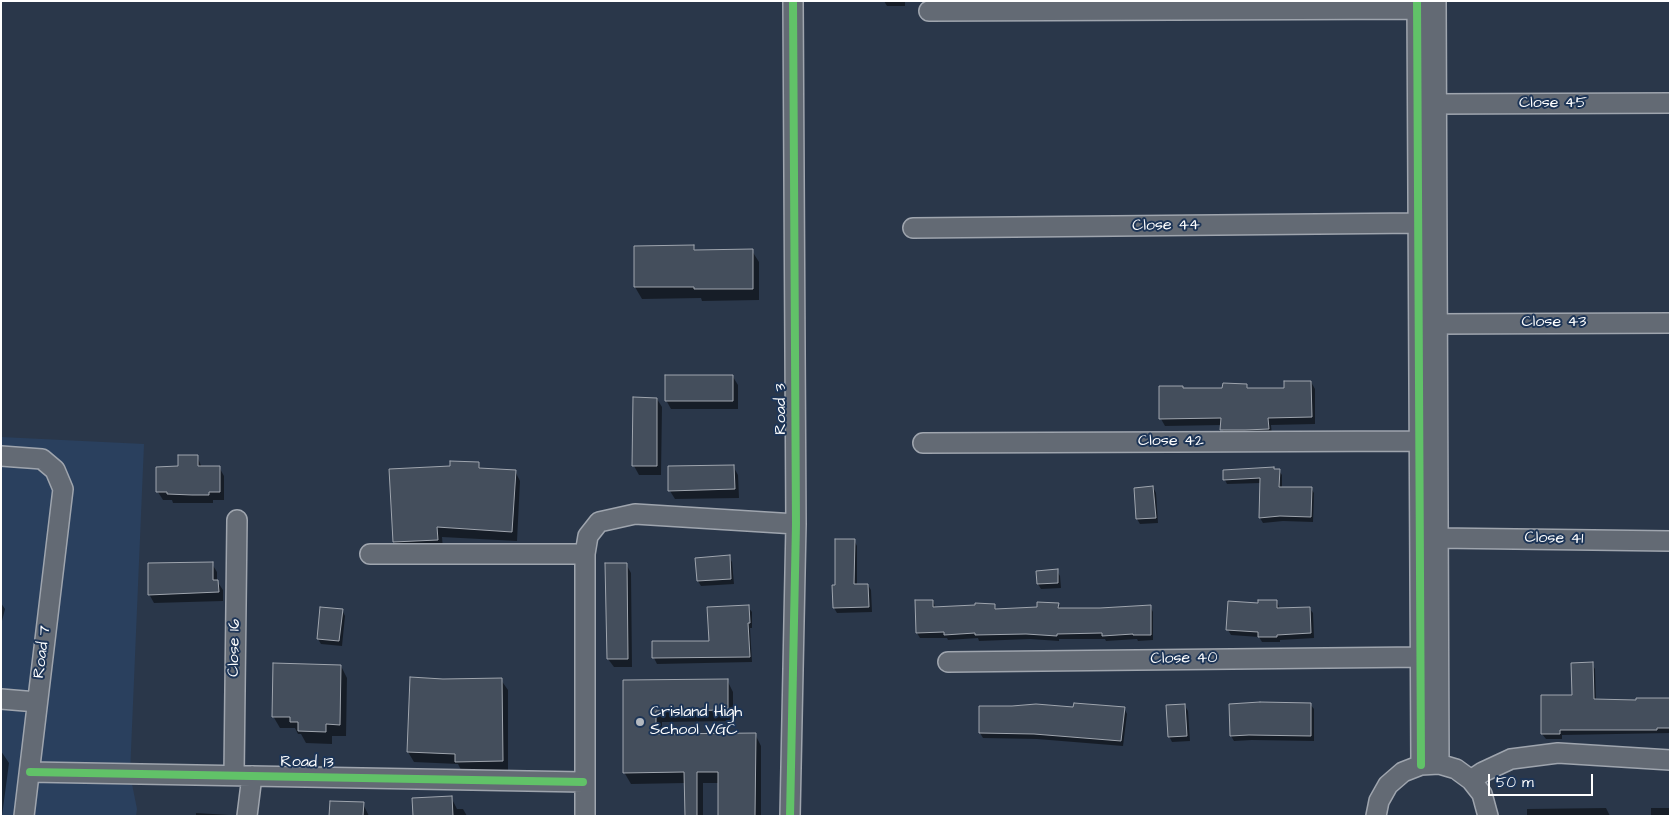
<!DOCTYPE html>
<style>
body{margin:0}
#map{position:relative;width:1671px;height:817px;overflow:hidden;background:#2a374a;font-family:"Architects Daughter",sans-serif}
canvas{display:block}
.frame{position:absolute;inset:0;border:2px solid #fff;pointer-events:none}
.scale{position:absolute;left:1488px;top:774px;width:105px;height:22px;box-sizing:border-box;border:2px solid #fff;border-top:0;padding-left:6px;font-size:15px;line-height:18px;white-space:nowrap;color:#fff;-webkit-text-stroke:4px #1d3557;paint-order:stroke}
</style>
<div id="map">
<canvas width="1671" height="817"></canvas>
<div class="frame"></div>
<div class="scale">50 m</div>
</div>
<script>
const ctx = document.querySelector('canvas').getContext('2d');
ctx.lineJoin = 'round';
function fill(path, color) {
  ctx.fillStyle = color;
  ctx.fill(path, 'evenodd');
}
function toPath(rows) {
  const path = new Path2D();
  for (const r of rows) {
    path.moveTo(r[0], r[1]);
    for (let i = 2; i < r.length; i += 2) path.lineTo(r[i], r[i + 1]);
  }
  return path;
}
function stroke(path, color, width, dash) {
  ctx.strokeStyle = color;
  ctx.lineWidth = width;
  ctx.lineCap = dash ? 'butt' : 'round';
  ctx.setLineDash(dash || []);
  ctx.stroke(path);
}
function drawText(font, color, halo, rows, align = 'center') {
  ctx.font = font + ' "Architects Daughter",sans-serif';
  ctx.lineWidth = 4;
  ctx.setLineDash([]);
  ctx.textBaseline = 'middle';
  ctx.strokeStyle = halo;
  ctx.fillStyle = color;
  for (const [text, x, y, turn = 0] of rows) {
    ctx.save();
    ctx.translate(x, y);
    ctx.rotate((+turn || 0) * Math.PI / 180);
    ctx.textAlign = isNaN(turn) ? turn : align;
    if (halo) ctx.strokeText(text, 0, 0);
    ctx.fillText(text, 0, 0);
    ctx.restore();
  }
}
fill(toPath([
 [1,437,144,444,130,774,137,809,136,816,1,816]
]), '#2a405e');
fill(toPath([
 [884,1,905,1,905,6,887,6],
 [693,247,696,251,752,251,759,262,759,300,702,301,701,298,642,299,635,287],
 [733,377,738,385,738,409,671,409,666,400],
 [1311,382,1315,389,1315,424,1271,425,1272,436,1226,436,1222,429,1222,425,1165,426,1161,419,1184,389,1224,389,1246,385,1249,389,1285,389],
 [657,399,662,407,661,475,639,475,634,466],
 [197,456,202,468,219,467,224,476,224,500,213,500,213,503,173,503,172,500,163,500,158,492,180,468],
 [478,464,482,470,515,471,520,481,517,541,442,537,443,549,399,551,394,542,451,467],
 [733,466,738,475,739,498,675,499,670,491],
 [1275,471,1279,471,1282,475,1282,488,1311,488,1314,493,1313,522,1283,521,1263,523,1260,518,1261,483,1227,484,1225,480],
 [1153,487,1156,493,1158,523,1140,524,1137,519],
 [854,540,857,546,857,585,868,585,871,590,872,612,837,613,834,608,836,586],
 [729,557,732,562,734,584,701,586,698,581],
 [212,564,217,572,217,581,223,590,223,601,154,603,149,594],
 [626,564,631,573,632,667,614,667,608,659],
 [1057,571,1060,576,1061,588,1041,589,1038,584],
 [933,601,936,609,994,605,997,610,1038,608,1058,604,1061,609,1100,609,1150,606,1153,612,1153,640,1138,641,1137,639,1106,641,1105,639,1059,639,1059,641,1030,639,979,641,978,638,948,640,947,638,920,638,917,633],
 [1277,602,1280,609,1309,608,1313,613,1314,638,1280,640,1280,642,1262,642,1259,637,1231,635,1228,630,1259,605],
 [1,603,5,609,2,621,1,621],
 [748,607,752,612,752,628,750,628,752,662,657,664,654,658,654,643,710,642],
 [342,610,345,616,342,646,321,644,318,639],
 [1592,664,1595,669,1596,700,1637,701,1670,699,1670,733,1562,735,1562,739,1546,739,1542,734,1573,696],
 [341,666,347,678,346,736,332,736,332,744,306,743,301,734,298,734,295,728,280,728,273,716],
 [443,680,501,680,508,690,508,772,462,772,458,764,414,762,408,752],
 [727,680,733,692,733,721,662,722,662,735,755,734,761,746,761,816,719,816,720,783,703,783,703,816,686,816,686,783,631,784,624,772,624,681],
 [1310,704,1314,709,1314,741,1252,740,1234,741,1231,736],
 [1185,706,1188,711,1190,741,1172,742,1169,736],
 [1074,708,1124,708,1127,714,1123,746,1037,739,983,738,980,733],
 [1,751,9,763,2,816,1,816],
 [451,797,457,809,463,809,467,816,414,816],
 [363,804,369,816,330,816],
 [1606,808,1610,816,1527,816,1527,809],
 [1651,808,1670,808,1670,816,1651,816],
 [196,813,229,815,230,816,196,816]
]), '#0007');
const building = toPath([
 [694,245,694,250,753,249,753,289,694,289,694,287,634,287,634,246,694,245],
 [665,375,733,375,733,401,665,401,665,375],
 [1284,381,1311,381,1312,417,1268,418,1269,429,1245,430,1220,430,1221,418,1159,419,1159,386,1183,386,1183,388,1222,388,1223,383,1247,384,1247,388,1284,388,1284,381],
 [633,397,657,398,657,466,632,466,633,397],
 [178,455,198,455,198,466,220,466,220,492,209,492,209,495,192,495,167,494,167,492,156,492,156,467,178,466,178,455],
 [450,461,479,462,479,468,516,470,512,532,437,527,438,540,393,542,389,469,450,466,450,461],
 [734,465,735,489,668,491,668,466,734,465],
 [1274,467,1274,469,1280,469,1279,487,1312,487,1311,517,1280,516,1259,518,1260,478,1223,480,1223,470,1274,467],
 [1153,486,1156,518,1136,519,1134,488,1153,486],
 [835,539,855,539,854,584,868,584,869,607,833,608,832,585,835,585,835,539],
 [730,555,731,579,697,581,695,558,730,555],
 [213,562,213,580,218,580,219,592,148,595,148,563,213,562],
 [605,563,627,563,628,659,607,659,605,563],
 [1058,569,1058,583,1037,584,1036,571,1058,569],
 [915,600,933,600,933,607,975,605,975,603,995,604,995,609,1037,607,1037,602,1059,603,1058,608,1100,608,1151,605,1151,635,1133,635,1133,634,1102,636,1102,633,1057,634,1057,636,1026,634,975,635,975,633,944,635,944,632,916,633,915,600],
 [1258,600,1277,600,1277,608,1310,607,1311,633,1277,635,1277,637,1258,637,1258,632,1226,630,1228,601,1258,603,1258,600],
 [749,605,750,623,748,623,750,657,652,658,652,641,709,641,707,607,749,605],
 [320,607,343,609,339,641,317,639,320,607],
 [1593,662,1594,699,1636,700,1636,698,1670,698,1670,728,1657,728,1657,730,1560,730,1560,734,1541,734,1541,695,1572,695,1571,663,1593,662],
 [273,663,341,665,340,725,326,724,326,732,298,731,298,722,290,722,290,717,272,717,273,663],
 [410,677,443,679,502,678,503,761,455,762,455,754,407,752,410,677],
 [728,679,728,710,656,711,656,734,756,733,755,816,718,816,718,772,697,772,697,816,685,816,684,772,623,773,623,680,728,679],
 [1260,702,1311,703,1311,736,1249,735,1230,736,1229,704,1260,702],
 [1074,703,1125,707,1121,741,1034,734,979,733,979,706,1012,706,1036,704,1073,707,1074,703],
 [1185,704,1187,736,1168,737,1166,705,1185,704],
 [452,796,453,816,413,816,412,798,452,796],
 [330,801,364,802,363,816,329,816,330,801]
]);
fill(building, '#444e5c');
stroke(building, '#9fa5ae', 1);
const minor = toPath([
 [1417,1,1421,765],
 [1436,1,1439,764],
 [929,11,1417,9],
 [1436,104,1670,103],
 [913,228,1418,223],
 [1437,324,1670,323],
 [923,443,1419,441],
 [1,456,42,459,55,470,63,489,24,816],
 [1438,538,1670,541],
 [370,554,585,554],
 [948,662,1421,657],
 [1,699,37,702],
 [30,772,583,782],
 [234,775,237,520],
 [1471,780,1483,772,1511,759,1558,753,1670,760],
 [247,816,252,776],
 [585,816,585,554,588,536,599,522,635,514,796,524],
 [790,816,796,524,793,1],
 [1376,816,1379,801,1388,785,1403,772,1421,765,1439,764,1456,769,1471,780,1482,794,1488,816]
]);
stroke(minor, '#9fa5ae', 22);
stroke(minor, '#636a74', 19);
stroke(toPath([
 [1417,1,1421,765],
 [30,772,583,782],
 [790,816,796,524,793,1]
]), '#61c268', 8);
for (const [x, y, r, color] of [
 [640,722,5,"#b4b9c0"]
]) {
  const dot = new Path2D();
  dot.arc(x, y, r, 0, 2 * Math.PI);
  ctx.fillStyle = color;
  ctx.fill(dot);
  stroke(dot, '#1d3557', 2);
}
drawText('16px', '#fff', '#1d3557', [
 ["Close 45",1553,104],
 ["Close 44",1166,226,-1],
 ["Close 43",1554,323],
 ["Road 3",782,409,-90],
 ["Close 42",1171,442],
 ["Close 41",1554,539,1],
 ["Close 16",235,648,-89],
 ["Road 7",43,652,-83],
 ["Close 40",1184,659,-1],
 ["Road 13",307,763,1]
]);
drawText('16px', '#fff', '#1d3557', [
 ["Crisland High",650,713],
 ["School VGC",650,731]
], 'left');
</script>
